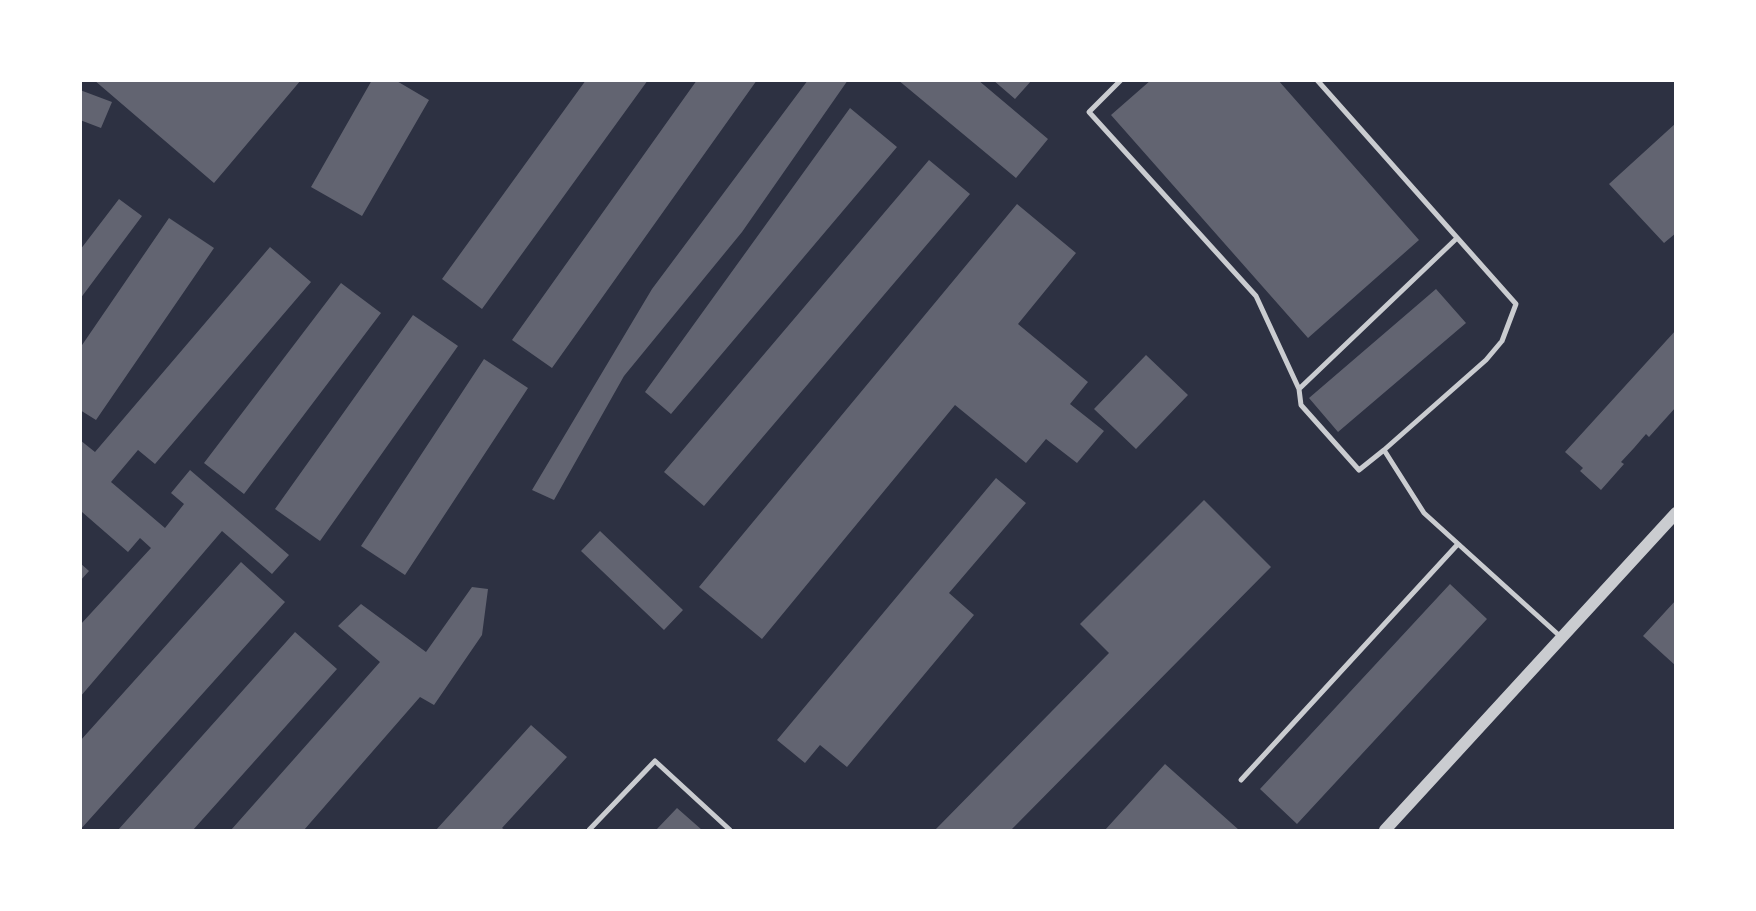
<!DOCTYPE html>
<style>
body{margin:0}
#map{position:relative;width:1756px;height:911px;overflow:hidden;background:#2d3142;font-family:"IBM Plex Sans",sans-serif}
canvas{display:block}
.frame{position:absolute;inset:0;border:82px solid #fff;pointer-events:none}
</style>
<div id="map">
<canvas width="1756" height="911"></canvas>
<div class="frame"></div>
</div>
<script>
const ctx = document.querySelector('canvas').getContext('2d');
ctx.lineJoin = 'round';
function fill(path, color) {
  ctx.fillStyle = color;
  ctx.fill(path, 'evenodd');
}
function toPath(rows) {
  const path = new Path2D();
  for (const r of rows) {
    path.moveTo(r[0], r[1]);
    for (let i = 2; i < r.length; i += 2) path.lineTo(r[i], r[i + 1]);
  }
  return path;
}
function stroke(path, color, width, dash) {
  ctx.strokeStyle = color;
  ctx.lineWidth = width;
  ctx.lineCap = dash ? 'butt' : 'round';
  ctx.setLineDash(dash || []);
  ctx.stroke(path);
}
fill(toPath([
 [94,80,301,80,214,183],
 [372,80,395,80,429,100,362,216,311,187],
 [586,80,648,80,482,309,442,279],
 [697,80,757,80,552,368,512,340],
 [808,80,848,80,742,232,624,376,554,500,532,490,652,289],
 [898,80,978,80,1048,139,1016,178],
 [993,80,1032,80,1015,99],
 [1151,80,1278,80,1419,240,1308,338,1111,115],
 [80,90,112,102,101,128,80,120],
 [850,108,897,147,671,414,645,392],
 [1676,123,1676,233,1664,243,1609,184],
 [929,160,970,194,704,506,664,472],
 [119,199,142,216,80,299,80,250],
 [1017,204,1076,253,1018,324,1088,382,1070,404,1104,431,1077,463,1046,439,1026,463,955,405,762,639,699,587],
 [169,218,214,248,96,420,80,410,80,348],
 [270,247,311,282,155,464,138,450,111,482,165,528,184,504,171,493,190,470,289,555,272,574,222,531,80,697,80,625,151,548,140,538,128,552,82,512,80,440,95,452],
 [341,283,381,313,244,494,204,463],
 [1436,289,1466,323,1338,432,1309,398],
 [413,315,458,346,320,541,275,509],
 [1676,330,1676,407,1649,437,1646,434,1634,448,1621,462,1624,464,1601,490,1580,471,1583,468,1565,452],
 [1146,355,1188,395,1136,449,1094,409],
 [484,359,528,388,405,575,361,546],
 [996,478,1026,503,949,593,974,615,847,767,820,745,805,763,777,740],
 [1204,500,1271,567,1011,830,935,830,1109,653,1080,624],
 [600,531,683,610,664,630,581,551],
 [241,562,285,602,80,830,80,741],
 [80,563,89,571,80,581],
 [1450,584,1487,619,1297,824,1260,789],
 [472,587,488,589,482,635,434,705,420,697,304,830,231,830,380,662,338,626,361,604,426,652],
 [1676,600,1676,666,1643,636],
 [295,632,337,669,193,830,118,830],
 [531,725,567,757,502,828,505,830,436,830],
 [1165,764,1239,830,1105,830],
 [677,808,702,830,656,830]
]), '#626471');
stroke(toPath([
 [1121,80,1089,112,1256,296,1299,389],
 [1317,80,1516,304,1502,341,1486,360,1384,450,1424,513,1562,638],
 [1384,450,1359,470,1301,405,1299,389,1456,239],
 [1241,780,1458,544],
 [589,830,655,761,730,830]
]), '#caccd0', 5);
stroke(toPath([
 [1385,830,1676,513]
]), '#caccd0', 12);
</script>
